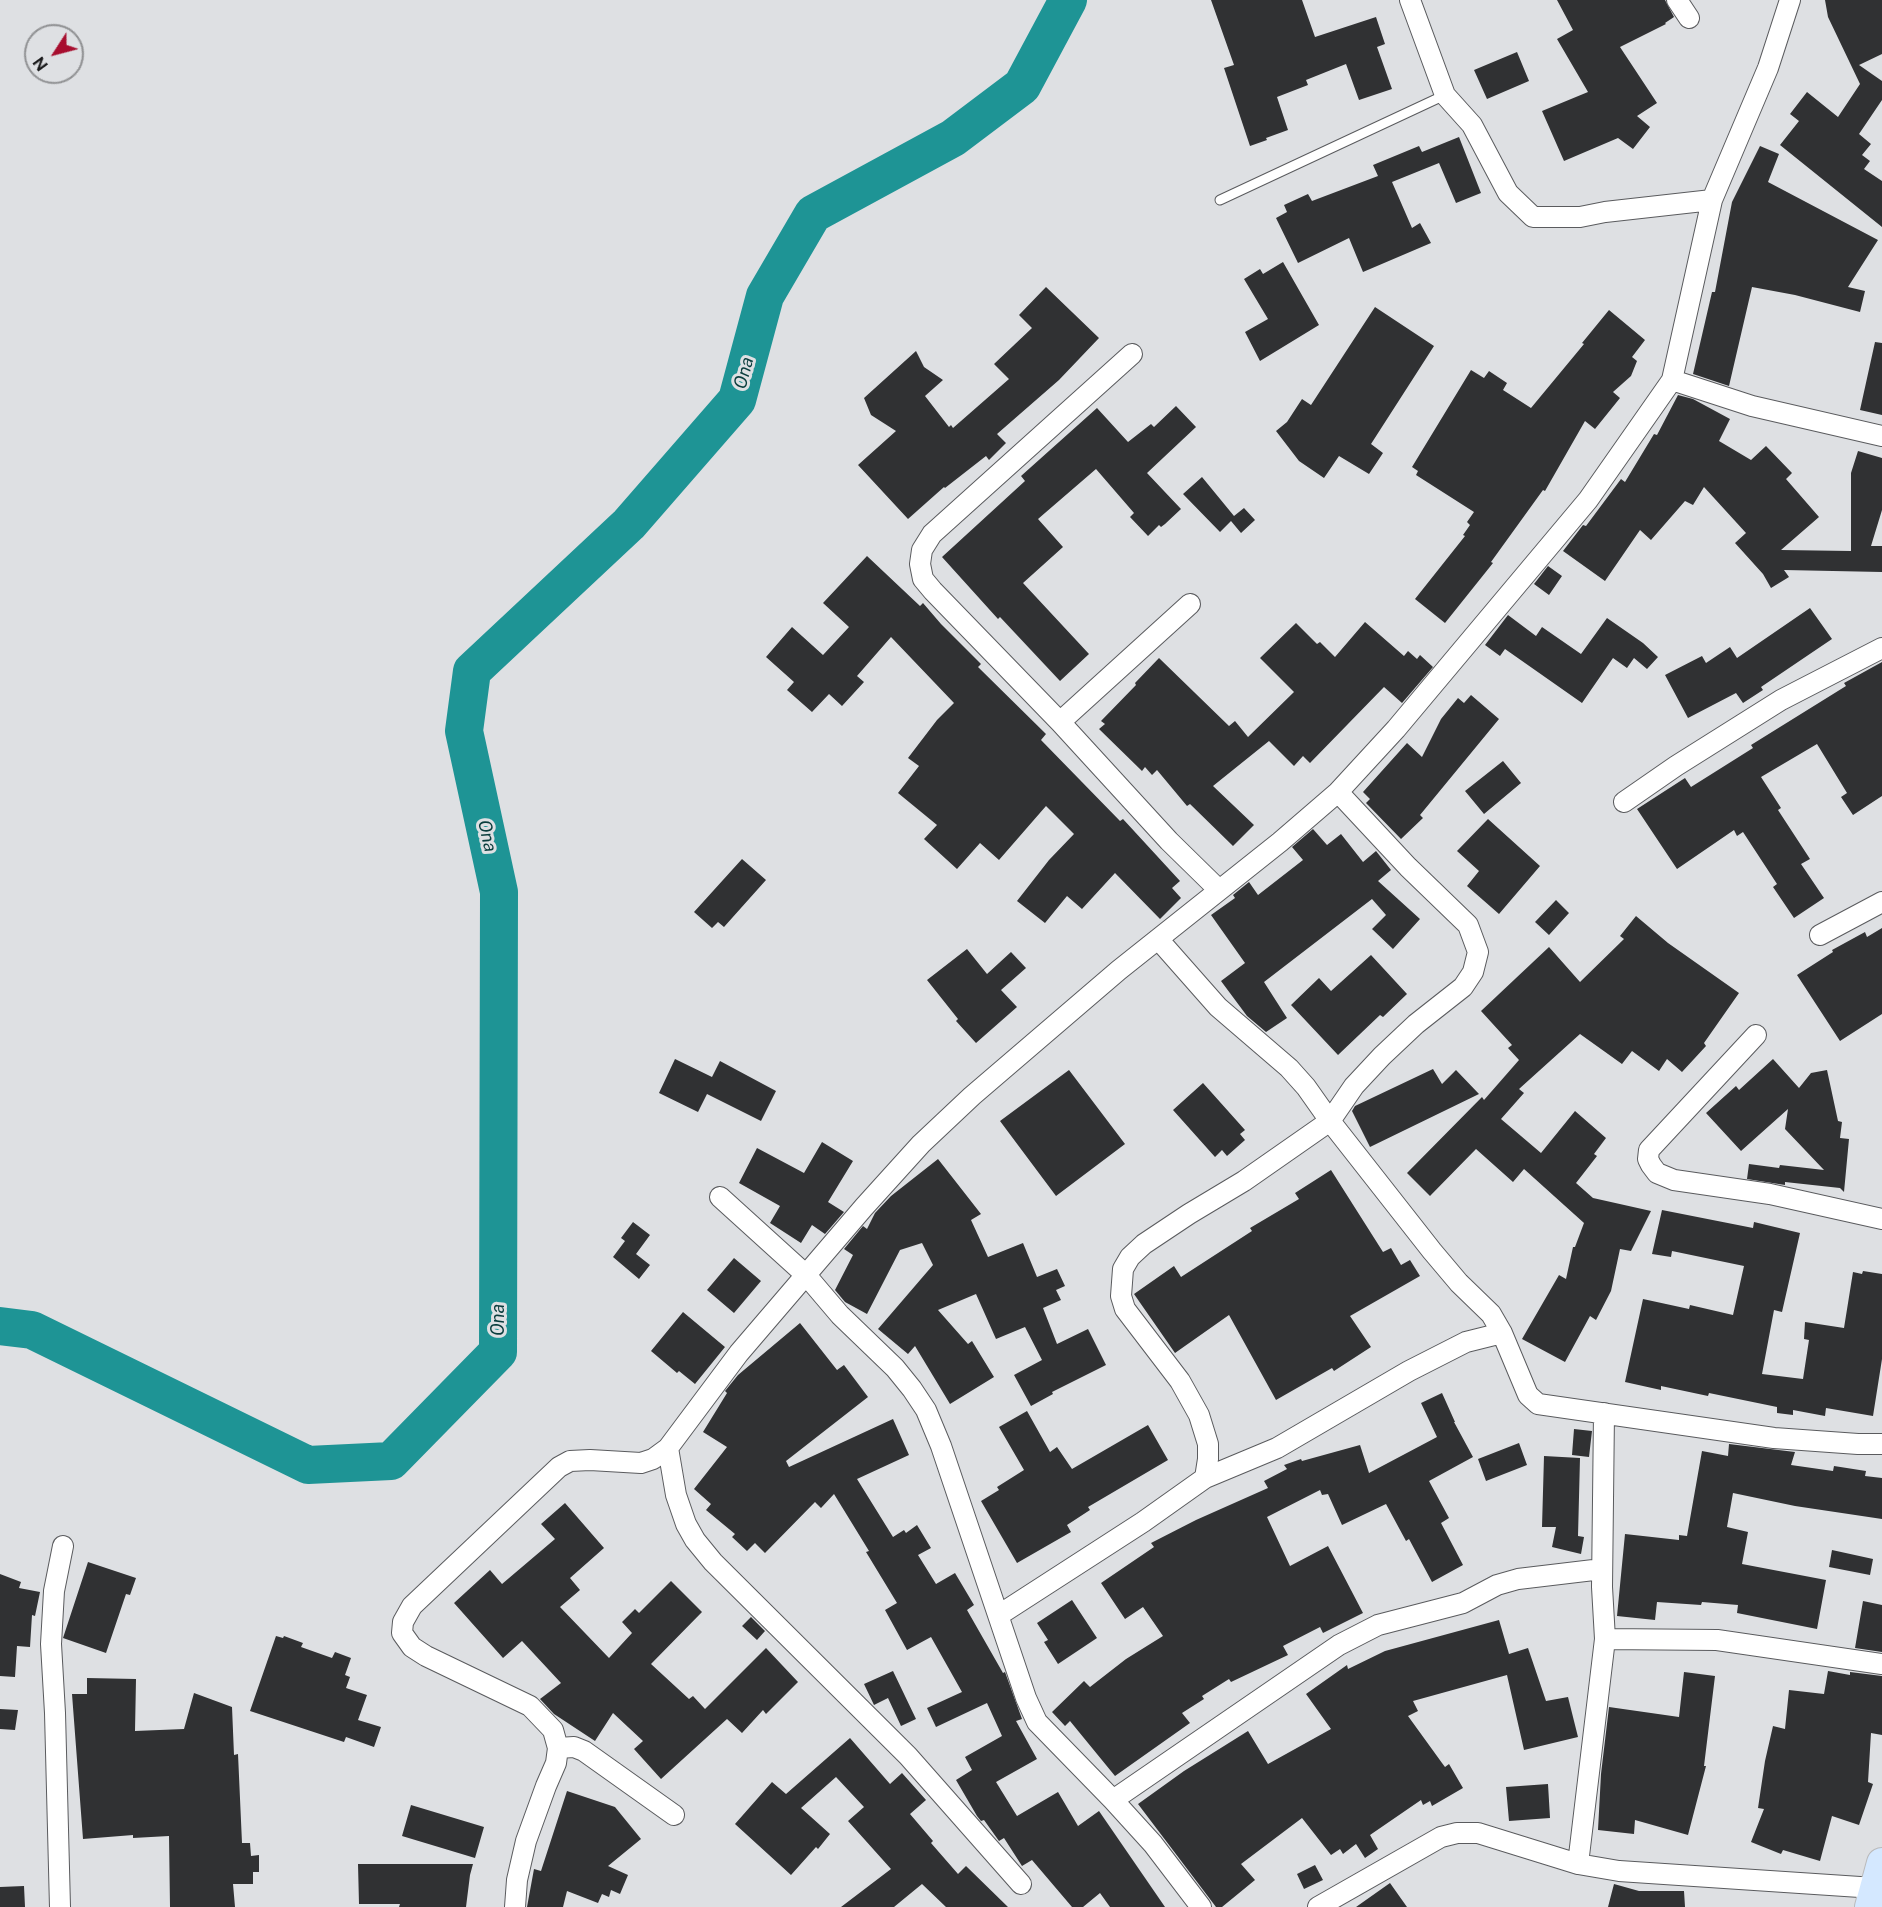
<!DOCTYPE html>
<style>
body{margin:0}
#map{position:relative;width:1882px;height:1907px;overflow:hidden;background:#dee0e3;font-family:"Public Sans",sans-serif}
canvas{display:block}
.north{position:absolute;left:24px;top:24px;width:60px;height:60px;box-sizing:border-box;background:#dee0e3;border:2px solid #909193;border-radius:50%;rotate:234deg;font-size:16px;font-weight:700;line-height:24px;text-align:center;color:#1a1a1b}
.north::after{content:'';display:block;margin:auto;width:21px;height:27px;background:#a70e2f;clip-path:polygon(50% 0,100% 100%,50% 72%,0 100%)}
</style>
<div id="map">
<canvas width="1882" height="1907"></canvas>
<div class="north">N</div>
</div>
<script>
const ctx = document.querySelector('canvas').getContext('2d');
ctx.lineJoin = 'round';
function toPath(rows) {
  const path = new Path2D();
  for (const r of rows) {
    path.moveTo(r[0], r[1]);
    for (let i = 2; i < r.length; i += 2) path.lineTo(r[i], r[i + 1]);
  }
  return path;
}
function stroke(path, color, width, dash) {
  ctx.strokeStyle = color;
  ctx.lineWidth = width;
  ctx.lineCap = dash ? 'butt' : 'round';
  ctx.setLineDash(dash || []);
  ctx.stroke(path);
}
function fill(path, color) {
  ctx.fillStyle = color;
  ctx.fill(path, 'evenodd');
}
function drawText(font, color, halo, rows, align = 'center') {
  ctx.font = font + ' "Public Sans",sans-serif';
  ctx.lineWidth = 6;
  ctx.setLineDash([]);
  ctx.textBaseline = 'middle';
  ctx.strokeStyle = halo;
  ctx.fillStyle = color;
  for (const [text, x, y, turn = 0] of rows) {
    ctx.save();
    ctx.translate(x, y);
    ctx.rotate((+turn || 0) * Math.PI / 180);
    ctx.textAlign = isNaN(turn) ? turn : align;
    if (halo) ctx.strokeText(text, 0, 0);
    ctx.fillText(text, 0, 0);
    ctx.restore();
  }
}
stroke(toPath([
 [0,1326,32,1330,308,1465,391,1461,498,1352,499,892,464,731,472,671,629,524,737,400,765,296,813,214,953,138,1022,86,1068,0]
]), '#1e9495', 38);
fill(toPath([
 [1211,0,1302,0,1315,37,1376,17,1385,44,1377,47,1392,89,1359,100,1346,64,1306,80,1308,85,1277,97,1288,130,1266,138,1267,140,1250,146,1224,68,1234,65],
 [1557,0,1665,0,1674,17,1665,23,1666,24,1620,47,1657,103,1637,116,1650,127,1633,149,1618,138,1564,161,1542,111,1588,92,1557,39,1573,30],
 [1825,0,1882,0,1882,54,1859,65,1882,81,1882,100,1859,134,1871,144,1862,155,1870,161,1864,169,1882,181,1882,227,1780,145,1799,121,1790,114,1807,92,1838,117,1860,84,1828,17],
 [1517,52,1529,81,1487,99,1474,70],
 [1459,137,1481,193,1456,203,1439,163,1392,182,1412,228,1420,223,1431,243,1363,272,1349,238,1298,263,1276,218,1287,212,1284,205,1308,194,1312,201,1378,176,1373,165,1419,146,1422,152],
 [1760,146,1779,154,1768,182,1878,240,1848,287,1865,291,1860,312,1795,295,1752,287,1729,386,1693,374,1712,292,1715,292,1732,202],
 [1283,262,1319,325,1260,361,1245,332,1268,319,1244,279,1260,269,1263,274],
 [1046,287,1099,338,1059,380,997,434,1006,443,989,460,986,456,945,488,944,487,908,519,858,465,896,431,871,415,864,398,916,351,924,367,943,380,925,396,949,427,951,425,953,428,1009,379,994,364,1032,328,1019,315],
 [1375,307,1434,346,1371,444,1383,453,1369,474,1339,456,1324,478,1299,461,1276,431,1287,422,1302,399,1311,405],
 [1609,310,1645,340,1632,357,1637,361,1631,376,1613,392,1620,398,1595,429,1585,421,1545,491,1543,490,1491,562,1493,563,1445,623,1415,599,1465,536,1463,535,1470,525,1467,522,1474,512,1416,475,1418,471,1412,467,1471,370,1484,378,1489,371,1507,383,1503,390,1531,408,1584,344,1582,343],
 [1875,342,1882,343,1882,415,1860,410],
 [1678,395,1693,399,1730,419,1719,441,1751,460,1766,446,1792,473,1786,479,1819,517,1781,550,1851,551,1851,473,1858,451,1882,458,1882,510,1871,546,1882,546,1882,572,1784,570,1789,577,1771,588,1763,574,1735,543,1746,533,1704,487,1693,505,1685,501,1651,540,1640,530,1605,581,1563,551,1583,525,1586,526,1621,479,1625,482,1654,434,1657,435],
 [1176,406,1196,427,1147,473,1181,509,1165,524,1161,527,1159,525,1148,536,1130,517,1134,513,1096,469,1038,519,1063,547,1023,583,1089,654,1060,681,1000,617,998,619,942,557,1025,481,1021,476,1097,408,1128,442,1151,424,1154,427],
 [1202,477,1234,516,1244,508,1255,520,1241,533,1231,521,1220,532,1183,494],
 [867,556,920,606,923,603,941,624,981,664,978,667,1046,734,1041,740,1120,821,1123,819,1180,881,1172,888,1181,898,1160,919,1115,873,1082,909,1067,896,1045,923,1017,901,1049,860,1074,834,1046,806,999,860,980,843,957,869,924,839,937,825,898,793,919,766,908,758,937,720,954,703,891,637,857,676,864,682,842,706,829,694,812,712,787,690,794,682,766,657,792,627,823,655,849,627,823,603],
 [1548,566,1562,576,1549,595,1534,584],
 [1810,608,1832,639,1761,687,1763,690,1743,703,1736,693,1688,718,1665,675,1702,656,1706,663,1730,647,1737,658],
 [1508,615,1536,636,1542,627,1581,654,1607,618,1643,643,1658,657,1647,669,1634,658,1627,668,1613,658,1582,703,1505,649,1500,656,1485,645],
 [1365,622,1404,656,1408,651,1417,659,1420,655,1433,667,1402,703,1384,687,1310,763,1303,756,1294,766,1269,741,1213,786,1254,825,1233,846,1190,804,1187,806,1157,770,1152,775,1145,767,1142,771,1099,729,1105,724,1101,721,1136,685,1135,683,1159,658,1229,726,1235,721,1248,737,1294,692,1260,658,1296,623,1317,644,1320,642,1335,657],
 [1882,662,1882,796,1853,815,1841,797,1847,793,1817,744,1761,777,1781,808,1778,810,1810,859,1801,864,1824,898,1794,918,1773,887,1777,884,1743,832,1737,836,1734,830,1677,869,1637,809,1685,778,1691,787,1753,748,1751,745,1846,686,1844,683],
 [1471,695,1499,719,1420,815,1423,818,1401,839,1366,803,1370,799,1363,792,1407,743,1422,757,1441,719,1458,698,1464,703],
 [1503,761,1521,783,1484,814,1465,791],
 [1488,819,1540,866,1499,914,1467,886,1479,871,1457,851],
 [1313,829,1327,845,1341,834,1363,862,1376,851,1391,870,1378,881,1420,919,1393,949,1372,929,1386,915,1372,899,1264,982,1287,1018,1266,1032,1247,1016,1221,981,1245,963,1211,915,1235,898,1233,895,1249,882,1258,895,1303,860,1292,847],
 [742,859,766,880,724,927,718,922,712,928,694,912],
 [1556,900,1569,913,1549,935,1535,922],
 [1636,916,1668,943,1739,993,1704,1043,1706,1046,1682,1072,1667,1059,1659,1071,1632,1051,1622,1064,1580,1034,1519,1089,1524,1093,1501,1119,1541,1153,1575,1111,1606,1138,1594,1154,1597,1156,1576,1183,1593,1198,1651,1211,1631,1251,1620,1249,1611,1291,1596,1320,1590,1316,1565,1362,1522,1339,1559,1275,1566,1279,1573,1247,1575,1247,1584,1223,1524,1169,1513,1182,1476,1149,1430,1196,1407,1173,1482,1097,1484,1100,1519,1060,1508,1048,1512,1045,1481,1011,1549,947,1580,982,1624,939,1620,936],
 [1882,928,1882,1014,1840,1041,1797,975,1833,952,1832,950,1865,932,1867,937],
 [967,949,987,974,1011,952,1026,968,1001,990,1017,1007,976,1043,956,1021,958,1019,927,980],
 [1371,955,1407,994,1383,1017,1380,1015,1338,1055,1291,1005,1319,978,1331,991],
 [675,1059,712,1077,720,1061,776,1091,761,1121,707,1094,698,1112,659,1093],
 [1773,1059,1799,1088,1811,1073,1827,1070,1838,1121,1842,1122,1840,1138,1849,1139,1844,1192,1840,1188,1785,1182,1785,1185,1747,1179,1749,1164,1779,1168,1780,1165,1824,1170,1785,1129,1788,1109,1741,1151,1706,1113,1736,1086,1739,1090],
 [1433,1069,1442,1084,1456,1070,1479,1094,1370,1147,1352,1111,1355,1106],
 [1069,1070,1125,1144,1056,1196,1000,1121],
 [1203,1083,1245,1130,1240,1134,1245,1140,1227,1156,1222,1150,1215,1157,1173,1110],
 [822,1142,853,1161,828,1202,844,1212,825,1234,812,1225,801,1243,770,1223,780,1206,739,1183,757,1148,804,1173],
 [938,1159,981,1214,971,1220,988,1257,1023,1243,1037,1277,1057,1269,1065,1286,1056,1290,1061,1300,1043,1308,1057,1344,1088,1329,1106,1365,1052,1392,1053,1394,1031,1406,1014,1375,1042,1360,1025,1327,996,1339,976,1294,938,1310,968,1344,972,1341,994,1377,950,1404,915,1346,908,1354,878,1329,933,1265,922,1243,900,1250,867,1314,845,1302,835,1290,853,1255,844,1249,863,1226,867,1229,875,1213,891,1196],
 [1331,1170,1383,1252,1391,1248,1401,1265,1410,1260,1420,1276,1350,1316,1371,1347,1334,1371,1332,1368,1276,1400,1229,1315,1175,1353,1134,1294,1174,1266,1181,1277,1252,1231,1250,1228,1299,1199,1295,1193],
 [1662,1210,1753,1228,1754,1222,1800,1233,1782,1312,1774,1310,1762,1374,1803,1379,1809,1340,1804,1339,1805,1322,1844,1328,1853,1272,1862,1274,1863,1271,1882,1274,1882,1359,1873,1416,1826,1408,1825,1416,1793,1410,1793,1415,1777,1413,1777,1407,1709,1393,1708,1396,1661,1386,1661,1390,1625,1382,1643,1299,1689,1309,1690,1305,1733,1315,1744,1266,1672,1251,1671,1257,1652,1254],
 [633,1222,650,1235,636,1254,650,1265,639,1279,613,1257,625,1241,621,1238],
 [734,1258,761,1281,734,1313,707,1290],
 [683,1312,725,1347,695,1384,679,1371,677,1373,651,1351],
 [800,1323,837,1370,844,1365,868,1397,786,1461,789,1467,893,1419,909,1455,857,1479,893,1537,904,1530,906,1533,917,1525,931,1548,918,1555,936,1584,955,1573,974,1605,967,1610,1003,1673,1005,1672,1022,1719,1016,1721,1037,1759,996,1782,1017,1816,1058,1792,1078,1826,1099,1811,1165,1907,1110,1907,1100,1893,1083,1907,1072,1907,1032,1860,1022,1866,1004,1838,999,1841,984,1820,981,1821,977,1816,956,1780,972,1770,965,1757,1002,1736,987,1703,936,1727,927,1708,962,1692,931,1637,907,1650,885,1610,897,1603,866,1552,869,1551,834,1494,821,1508,815,1502,765,1553,755,1543,747,1551,732,1537,735,1534,706,1510,711,1504,694,1489,727,1447,703,1432,727,1393,725,1391,738,1375],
 [1442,1393,1455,1422,1454,1422,1473,1457,1429,1481,1449,1518,1441,1523,1463,1565,1432,1582,1409,1539,1406,1541,1386,1504,1342,1525,1328,1494,1322,1495,1320,1490,1267,1517,1290,1566,1328,1546,1363,1613,1323,1633,1320,1627,1283,1646,1288,1655,1231,1682,1229,1679,1202,1696,1204,1699,1182,1713,1190,1723,1115,1776,1070,1721,1065,1726,1052,1712,1084,1681,1090,1687,1126,1659,1163,1636,1143,1607,1125,1619,1101,1583,1154,1547,1151,1543,1196,1520,1268,1488,1264,1481,1287,1469,1284,1465,1301,1459,1302,1461,1360,1445,1369,1473,1437,1437,1421,1403],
 [1027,1411,1050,1452,1057,1447,1072,1469,1148,1425,1168,1460,1088,1507,1090,1510,1067,1525,1071,1532,1017,1563,981,1501,999,1490,997,1487,1024,1470,999,1427],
 [1574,1429,1592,1431,1589,1457,1572,1455],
 [1519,1443,1527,1465,1486,1481,1478,1459],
 [1729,1444,1795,1452,1791,1465,1833,1471,1834,1466,1866,1471,1865,1476,1882,1478,1882,1519,1795,1506,1733,1493,1727,1527,1748,1532,1742,1564,1826,1580,1817,1629,1737,1613,1738,1605,1702,1602,1701,1605,1657,1602,1655,1620,1617,1616,1625,1534,1679,1540,1679,1535,1687,1536,1702,1451,1728,1456],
 [1544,1456,1580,1458,1578,1536,1584,1537,1581,1554,1552,1547,1556,1527,1542,1527],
 [565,1503,604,1548,570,1578,580,1590,560,1607,609,1658,632,1633,622,1622,635,1609,639,1613,671,1581,702,1612,651,1664,689,1699,693,1696,705,1709,766,1648,798,1682,766,1714,763,1710,742,1733,727,1719,661,1779,634,1749,643,1741,613,1713,595,1741,554,1714,540,1699,561,1683,522,1641,503,1658,454,1603,490,1570,502,1584,555,1539,541,1524],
 [1832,1550,1873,1559,1870,1575,1829,1567],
 [88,1562,136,1578,130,1595,126,1594,106,1653,63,1638],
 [0,1574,21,1582,19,1588,40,1592,35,1616,32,1615,30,1647,17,1646,15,1677,0,1676],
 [1072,1600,1097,1638,1058,1664,1044,1642,1048,1640,1037,1623],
 [1863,1601,1882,1605,1882,1652,1855,1648],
 [751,1617,765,1631,757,1640,742,1626],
 [1499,1620,1509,1654,1528,1648,1546,1701,1568,1697,1578,1737,1524,1750,1507,1675,1413,1701,1418,1711,1408,1716,1442,1763,1445,1767,1449,1764,1463,1788,1432,1806,1430,1801,1423,1805,1421,1800,1370,1835,1378,1849,1365,1858,1356,1844,1343,1854,1340,1849,1331,1855,1302,1818,1241,1864,1255,1880,1222,1907,1216,1907,1138,1804,1184,1771,1248,1731,1268,1764,1331,1729,1306,1694,1347,1665,1348,1669,1385,1651],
 [276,1636,283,1638,284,1636,303,1643,301,1647,332,1658,335,1652,351,1658,345,1675,350,1677,346,1688,367,1695,358,1720,381,1727,374,1747,346,1737,344,1742,250,1711],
 [893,1671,916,1719,901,1726,888,1698,874,1705,864,1684],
 [1828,1671,1850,1675,1850,1672,1882,1676,1882,1735,1871,1733,1868,1782,1873,1784,1859,1825,1832,1816,1820,1861,1783,1850,1781,1854,1751,1842,1764,1809,1758,1808,1765,1761,1773,1726,1785,1729,1789,1690,1824,1694],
 [1684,1672,1715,1676,1704,1766,1706,1766,1688,1835,1635,1820,1634,1834,1598,1830,1601,1774,1609,1707,1679,1717],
 [87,1678,136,1679,135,1731,184,1729,194,1693,232,1707,234,1755,238,1754,242,1843,250,1843,251,1856,259,1855,259,1872,253,1872,253,1884,233,1884,235,1907,170,1907,169,1836,133,1838,133,1835,83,1839,72,1694,87,1694],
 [0,1709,18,1710,15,1730,0,1729],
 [850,1738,890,1784,902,1773,926,1800,910,1814,933,1841,931,1843,958,1874,966,1866,1008,1907,946,1907,922,1884,894,1907,841,1907,891,1869,848,1821,864,1807,836,1777,801,1808,830,1834,818,1849,816,1847,791,1875,735,1824,772,1782,786,1794],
 [1548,1784,1550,1818,1509,1821,1506,1787],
 [567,1791,615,1807,641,1839,608,1866,628,1875,620,1894,611,1890,609,1897,602,1894,598,1903,567,1891,563,1907,527,1907,534,1869,541,1871],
 [411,1805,484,1827,475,1858,402,1836],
 [358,1864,473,1864,470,1875,466,1907,399,1907,400,1904,359,1904],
 [1315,1865,1323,1880,1304,1889,1297,1874],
 [1390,1883,1407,1907,1356,1907],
 [1614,1884,1639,1891,1684,1891,1685,1907,1608,1907],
 [24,1886,25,1907,0,1907,0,1887]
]), '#303133');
const service = toPath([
 [1220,200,1445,95]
]);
const minor = toPath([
 [1410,0,1445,95,1472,125,1508,193,1533,217,1580,217,1605,212,1712,200],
 [1677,0,1689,18],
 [1132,354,932,534,922,550,920,564,923,579,933,591,1060,722,1169,841,1219,890],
 [1672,380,1752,406,1882,436],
 [1060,722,1190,604],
 [1624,802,1676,766,1781,700,1882,648],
 [1820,935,1882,902],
 [1158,939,1218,1007,1289,1068,1306,1087,1330,1121,1432,1251,1459,1283,1491,1314,1502,1333,1528,1395,1538,1404,1774,1438,1858,1444,1882,1444],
 [1756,1035,1649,1150,1648,1159,1651,1165,1657,1173,1674,1180,1770,1194,1882,1219],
 [720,1197,806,1275,840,1315,895,1368,912,1389,926,1410,941,1446,1026,1698,1037,1722,1113,1800,1153,1844,1201,1907],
 [668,1448,676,1495,686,1524,695,1540,713,1562,908,1756,1021,1884],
 [1205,1478,1208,1459,1208,1444,1199,1415,1180,1381,1125,1309,1121,1296,1123,1269,1130,1257,1144,1244,1189,1214,1244,1181,1330,1121,1354,1086,1382,1056,1416,1024,1463,987,1473,972,1478,952,1468,925,1408,867,1338,792],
 [999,1615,1143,1522,1205,1478,1277,1448,1409,1371,1466,1342,1502,1333],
 [1605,1639,1717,1640,1882,1664],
 [558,1748,574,1747,584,1751,674,1815],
 [1113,1800,1339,1645,1378,1625,1463,1603,1497,1585,1518,1579,1602,1569],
 [1578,1864,1605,1639,1602,1587,1604,1413],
 [60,1907,55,1713,51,1644,54,1591,63,1546],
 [515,1907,517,1880,526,1841,546,1786,556,1763,558,1748,553,1730,530,1706,426,1656,412,1647,402,1633,403,1622,412,1606,559,1467,570,1461,590,1460,641,1463,653,1459,668,1448,739,1353,864,1207,921,1144,972,1096,1119,970,1280,842,1338,792,1396,729,1588,500,1672,380,1712,200,1768,68,1790,0],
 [1318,1907,1441,1837,1457,1833,1478,1833,1578,1864,1619,1871,1875,1888]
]);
const primary = toPath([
 [1870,1907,1882,1863]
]);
stroke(service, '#5a5b5e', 11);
stroke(minor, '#5a5b5e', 22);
stroke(primary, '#bababb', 32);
stroke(service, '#fff', 9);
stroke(minor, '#fff', 20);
stroke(primary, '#d4e8ff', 30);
drawText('italic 18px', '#0a3d3d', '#dee0e3', [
 ["Ona",744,373,-75],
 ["Ona",487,836,77],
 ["Ona",498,1320,-90]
]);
</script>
